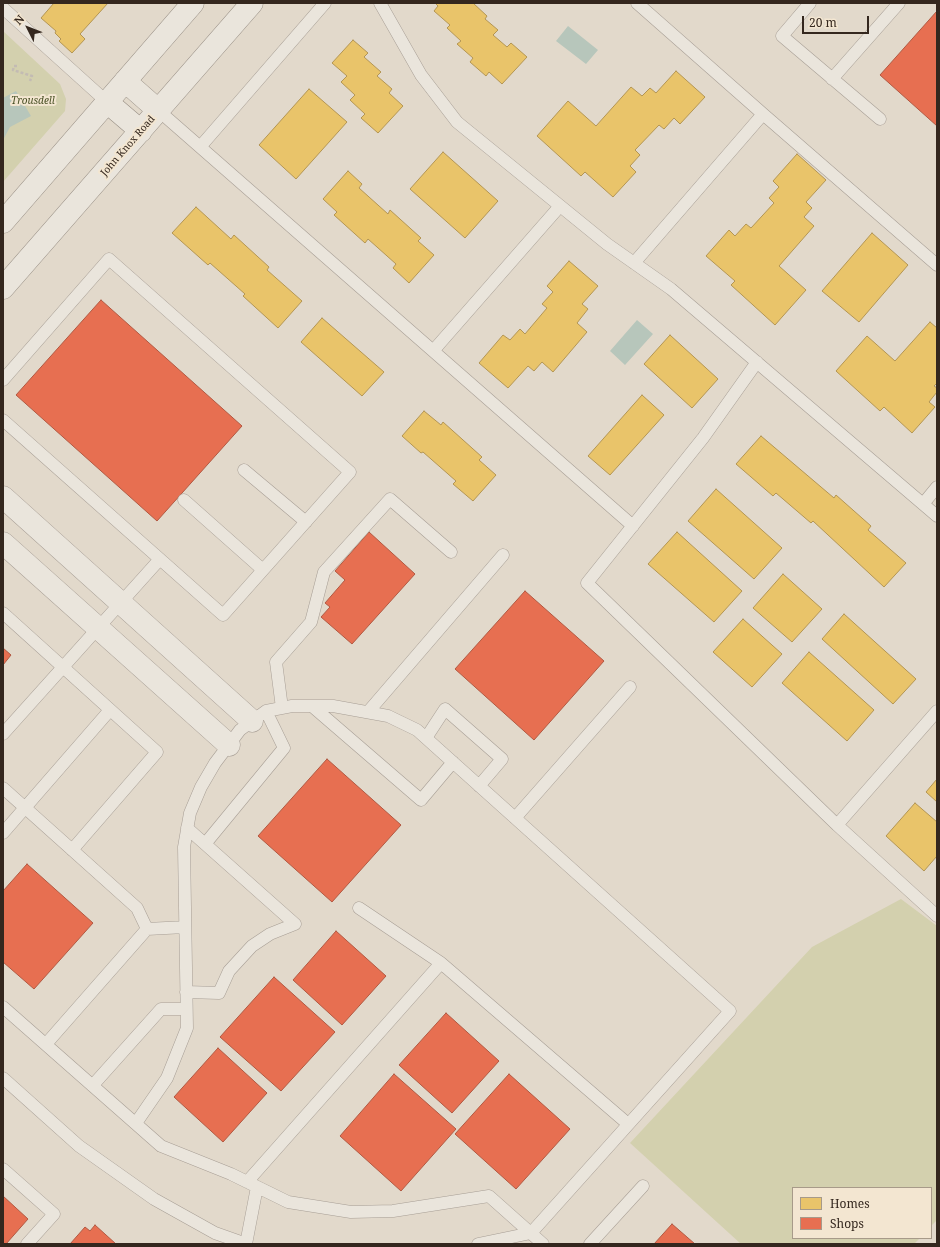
<!DOCTYPE html>
<style>
body{margin:0}
#map{position:relative;width:940px;height:1247px;overflow:hidden;background:#e2d9cb;font-family:"Noto Serif",serif}
canvas{display:block}
.frame{position:absolute;inset:0;border:4px solid #34271e;pointer-events:none}
.legend{position:absolute;left:792px;top:1187px;width:140px;height:52px;box-sizing:border-box;background:#f3e6d1;border:1px solid #a79a89;margin:0;padding:5px 7px;list-style:none;font-size:12px;color:#34271e}
.legend li{display:flex;align-items:center;gap:8px;height:20px}
.legend b{width:20px;border:1px solid #a79a89}
.north{position:absolute;left:8px;top:8px;width:40px;height:40px;-webkit-text-stroke:3px #f3e6d1;paint-order:stroke;rotate:312deg;font-size:11px;font-weight:700;line-height:16px;text-align:center;color:#34271e}
.north::after{content:'';display:block;margin:auto;width:14px;height:18px;background:#34271e;clip-path:polygon(50% 0,100% 100%,50% 72%,0 100%)}
.scale{position:absolute;left:802px;top:16px;width:67px;height:18px;box-sizing:border-box;border:2px solid #34271e;border-top:0;padding-left:5px;font-size:12px;line-height:14px;white-space:nowrap;color:#34271e;-webkit-text-stroke:3px #f3e6d1;paint-order:stroke}
</style>
<div id="map">
<canvas width="940" height="1247"></canvas>
<div class="frame"></div>
<ul class="legend">
<li><b style="height:11px;background:#e9c46a"></b>Homes</li>
<li><b style="height:11px;background:#e76f51"></b>Shops</li>
</ul>
<div class="north">N</div>
<div class="scale">20 m</div>
</div>
<script>
const ctx = document.querySelector('canvas').getContext('2d');
ctx.lineJoin = 'round';
function fill(path, color) {
  ctx.fillStyle = color;
  ctx.fill(path, 'evenodd');
}
function toPath(rows) {
  const path = new Path2D();
  for (const r of rows) {
    path.moveTo(r[0], r[1]);
    for (let i = 2; i < r.length; i += 2) path.lineTo(r[i], r[i + 1]);
  }
  return path;
}
function stroke(path, color, width, dash) {
  ctx.strokeStyle = color;
  ctx.lineWidth = width;
  ctx.lineCap = dash ? 'butt' : 'round';
  ctx.setLineDash(dash || []);
  ctx.stroke(path);
}
function drawText(font, color, halo, rows, align = 'center') {
  ctx.font = font + ' "Noto Serif",serif';
  ctx.lineWidth = 4;
  ctx.setLineDash([]);
  ctx.textBaseline = 'middle';
  ctx.strokeStyle = halo;
  ctx.fillStyle = color;
  for (const [text, x, y, turn = 0] of rows) {
    ctx.save();
    ctx.translate(x, y);
    ctx.rotate((+turn || 0) * Math.PI / 180);
    ctx.textAlign = isNaN(turn) ? turn : align;
    if (halo) ctx.strokeText(text, 0, 0);
    ctx.fillText(text, 0, 0);
    ctx.restore();
  }
}
fill(toPath([
 [3,31,60,84,66,99,65,111,3,182],
 [901,899,937,926,937,1220,931,1226,931,1188,793,1188,793,1238,920,1238,914,1244,741,1244,630,1143,812,947]
]), '#d3d0ae');
fill(toPath([
 [568,26,598,50,586,64,556,41],
 [16,91,31,116,10,127,3,140,3,98],
 [637,320,653,334,625,365,610,351]
]), '#b7c6bb');
const homes = toPath([
 [54,3,108,3,80,34,85,39,72,53,59,41,61,39,55,33,56,31,41,18,54,3],
 [435,3,473,3,487,16,485,19,498,30,493,35,507,47,511,43,527,57,502,84,489,72,486,76,470,62,473,58,457,44,461,41,447,28,450,25,434,11,438,6,435,3],
 [353,40,368,53,364,57,381,72,377,76,392,89,389,93,403,106,378,133,361,118,365,114,350,100,355,95,341,82,347,76,332,63,353,40],
 [676,71,705,97,680,124,674,118,664,129,659,125,635,150,640,155,630,166,636,172,613,197,585,172,581,176,537,136,568,101,596,126,631,87,642,96,650,88,656,93,676,71],
 [309,89,347,122,296,179,259,145,309,89],
 [443,152,498,201,465,238,410,189,443,152],
 [797,154,826,180,806,202,812,208,804,217,814,226,779,266,806,290,775,325,731,285,735,281,706,256,729,230,735,236,746,224,751,228,774,203,769,198,779,187,773,181,797,154],
 [348,171,362,184,359,188,388,214,390,210,421,238,418,241,434,255,409,283,393,268,396,264,368,239,365,243,334,215,337,212,323,199,348,171],
 [196,207,231,239,234,235,269,267,267,270,302,301,278,328,243,296,245,294,210,263,208,265,172,233,196,207],
 [872,233,908,265,859,322,822,291,872,233],
 [569,261,598,286,582,304,588,309,577,323,587,332,553,372,542,362,534,371,528,366,508,388,479,363,503,335,510,340,520,329,525,334,547,308,542,304,553,292,547,286,569,261],
 [322,318,384,372,362,396,301,342,322,318],
 [930,322,937,328,937,383,934,386,937,388,937,392,929,402,935,407,912,433,884,407,880,411,836,371,867,336,895,361,930,322],
 [670,335,718,379,692,408,644,364,670,335],
 [642,395,664,415,610,475,588,456,642,395],
 [424,411,441,425,443,422,482,457,479,460,496,475,473,501,453,484,456,481,423,452,421,453,402,436,424,411],
 [761,436,834,498,836,495,871,526,868,530,906,563,884,587,813,521,811,523,776,493,773,496,736,464,761,436],
 [716,489,782,548,754,579,688,521,716,489],
 [677,532,742,591,714,622,648,564,677,532],
 [783,574,822,609,792,642,753,608,783,574],
 [844,614,916,679,893,704,822,639,844,614],
 [743,619,782,654,752,687,713,652,743,619],
 [809,652,874,710,847,741,782,683,809,652],
 [937,779,937,802,926,792,937,779],
 [915,803,937,822,937,856,924,871,886,836,915,803]
]);
fill(homes, '#e9c46a');
stroke(homes, '#b39553', 1);
const shops = toPath([
 [937,11,937,126,880,75,937,11],
 [101,300,242,426,157,521,16,395,101,300],
 [369,532,415,574,352,644,321,617,330,607,325,603,345,580,335,571,369,532],
 [525,591,604,661,534,740,455,669,525,591],
 [3,648,11,655,3,665,3,648],
 [327,759,401,825,332,902,258,836,327,759],
 [27,864,93,923,34,989,3,962,3,891,27,864],
 [336,931,386,976,342,1025,293,980,336,931],
 [274,977,335,1032,281,1091,220,1037,274,977],
 [446,1013,499,1061,452,1113,399,1065,446,1013],
 [218,1048,267,1093,223,1142,174,1097,218,1048],
 [394,1074,456,1129,401,1191,340,1136,394,1074],
 [509,1074,570,1129,516,1189,455,1134,509,1074],
 [3,1196,28,1219,6,1244,3,1244,3,1196],
 [672,1224,695,1244,654,1244,672,1224],
 [95,1225,116,1244,70,1244,85,1227,90,1231,95,1225]
]);
fill(shops, '#e76f51');
stroke(shops, '#b15942', 1);
const service = toPath([
 [380,3,421,75,457,122,607,244,671,289,937,516],
 [810,3,782,36,880,119],
 [3,8,107,102],
 [832,79,899,3],
 [159,111,633,526],
 [763,114,937,265],
 [200,147,325,3],
 [634,263,763,114,637,3],
 [433,351,560,206],
 [757,362,703,438,587,583,837,825,937,916],
 [3,380,109,259,350,472,223,615,3,420],
 [244,470,306,522],
 [184,500,263,570],
 [923,504,937,487],
 [3,613,157,752,72,850],
 [312,706,421,800,453,762],
 [282,708,276,662,311,622,324,572,390,499,451,552],
 [368,712,503,555],
 [3,734,160,559],
 [426,738,445,709,502,759,479,786],
 [3,788,137,908,147,929],
 [515,818,630,687],
 [837,825,937,711],
 [3,833,110,710],
 [205,844,284,748,266,711],
 [359,908,441,963,628,1124],
 [186,992,219,993,229,971,252,946,270,934,295,924,187,828],
 [3,1007,161,1146,231,1174,288,1202,351,1212,393,1211,489,1196,543,1244],
 [46,1044,147,929,185,927],
 [3,1078,79,1146,154,1199,215,1233,246,1244],
 [93,1085,161,1009,186,1009],
 [136,1123,167,1078,187,1028,184,847,190,813,201,787,215,763,240,730,266,711,292,706,333,706,388,716,417,730,730,1011,531,1233,478,1244],
 [3,1169,54,1214,27,1244],
 [247,1182,441,963],
 [246,1244,257,1187],
 [590,1244,643,1186]
]);
const minor = toPath([
 [3,497,252,721],
 [3,543,229,745]
]);
const secondary = toPath([
 [125,81,159,111],
 [107,102,141,131],
 [3,222,193,3],
 [3,288,252,3]
]);
stroke(service, '#a79e95', 13);
stroke(minor, '#a79e95', 23);
stroke(secondary, '#978e84', 23);
stroke(toPath([
 [17,66,14,66,13,70,32,76,30,81]
]), '#c3bbb3', 2.5, [3, 2]);
stroke(service, '#eae5dc', 12);
stroke(minor, '#eae5dc', 22);
stroke(secondary, '#eae5dc', 22);
drawText('italic 10px', '#495025', '#f3e6d1', [
 ["Trousdell",33,101]
]);
drawText('10px', '#34271e', '#f3e6d1', [
 ["John Knox Road",128,146,-49]
]);
</script>
